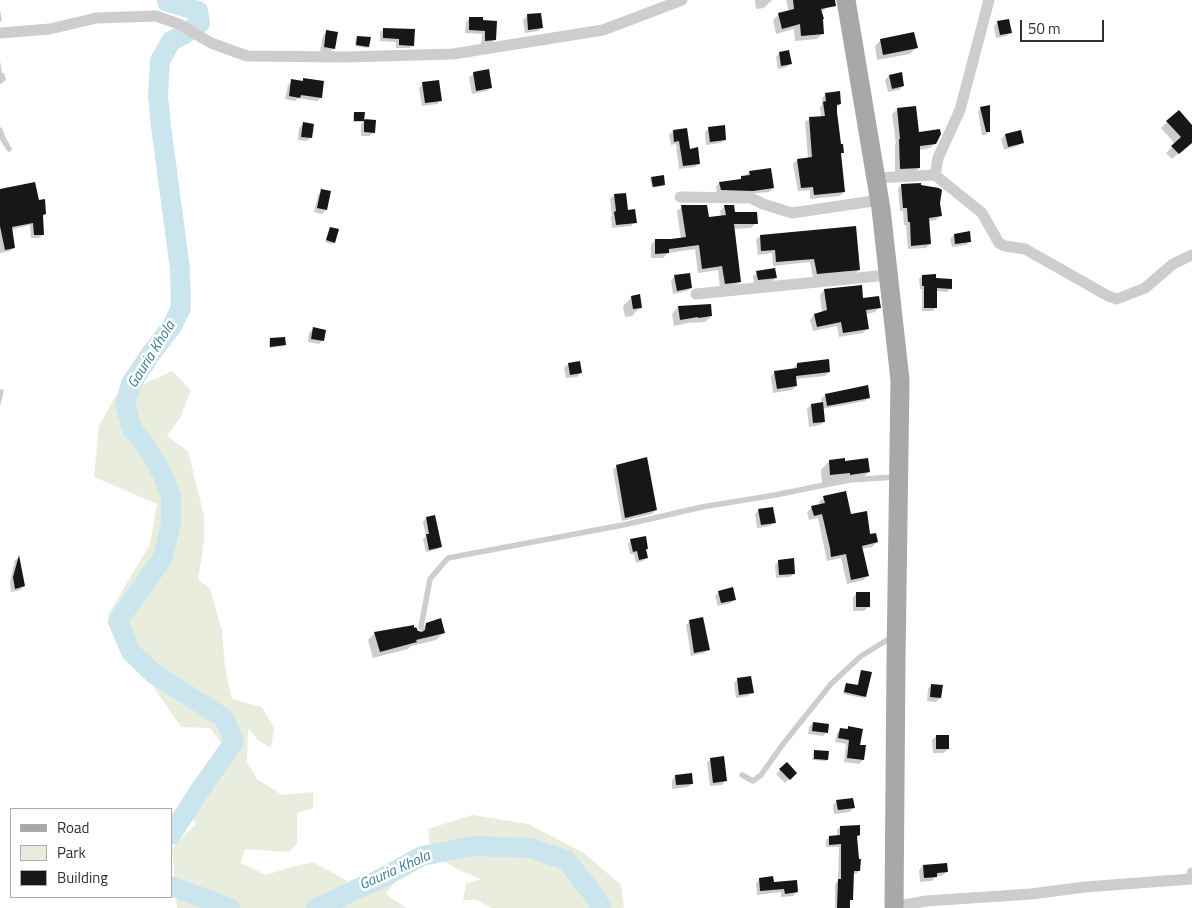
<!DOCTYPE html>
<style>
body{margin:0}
#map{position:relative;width:1192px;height:908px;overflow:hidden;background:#fff;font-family:"Titillium Web",sans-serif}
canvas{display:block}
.legend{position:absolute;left:10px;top:808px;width:162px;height:90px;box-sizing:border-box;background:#fff;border:1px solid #acacac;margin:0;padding:6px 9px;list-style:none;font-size:15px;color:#303030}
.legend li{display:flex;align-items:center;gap:10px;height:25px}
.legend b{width:25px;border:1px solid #acacac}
.scale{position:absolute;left:1020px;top:20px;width:84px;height:22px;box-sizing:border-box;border:2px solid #303030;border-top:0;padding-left:6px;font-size:15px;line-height:18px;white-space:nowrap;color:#303030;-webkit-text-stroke:4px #fff;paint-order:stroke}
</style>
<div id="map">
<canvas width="1192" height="908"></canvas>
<ul class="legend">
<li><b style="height:6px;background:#a8a8a8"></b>Road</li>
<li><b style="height:14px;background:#e9edde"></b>Park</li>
<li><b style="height:14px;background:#171717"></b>Building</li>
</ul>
<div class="scale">50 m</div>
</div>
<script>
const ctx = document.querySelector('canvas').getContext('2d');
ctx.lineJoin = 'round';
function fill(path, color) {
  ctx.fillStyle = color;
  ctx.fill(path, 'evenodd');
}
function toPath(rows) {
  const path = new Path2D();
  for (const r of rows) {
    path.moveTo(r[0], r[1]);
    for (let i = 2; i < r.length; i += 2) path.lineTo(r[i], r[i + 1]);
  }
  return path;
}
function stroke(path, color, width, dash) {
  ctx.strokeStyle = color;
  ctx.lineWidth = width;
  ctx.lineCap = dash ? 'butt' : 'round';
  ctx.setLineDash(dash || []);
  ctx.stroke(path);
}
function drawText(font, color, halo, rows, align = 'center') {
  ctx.font = font + ' "Titillium Web",sans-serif';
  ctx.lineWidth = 5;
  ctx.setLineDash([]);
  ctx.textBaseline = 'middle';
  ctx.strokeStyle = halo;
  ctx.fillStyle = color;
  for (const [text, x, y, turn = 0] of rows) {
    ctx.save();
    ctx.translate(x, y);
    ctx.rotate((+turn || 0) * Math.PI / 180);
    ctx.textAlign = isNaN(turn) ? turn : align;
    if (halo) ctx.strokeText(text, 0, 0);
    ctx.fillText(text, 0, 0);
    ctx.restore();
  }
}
fill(toPath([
 [172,371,191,390,180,418,167,436,188,451,204,516,204,542,198,580,210,588,222,631,225,667,232,699,262,707,274,728,271,748,258,740,248,728,247,762,257,779,282,795,313,792,313,808,297,813,297,844,289,852,245,849,241,863,266,875,288,868,313,862,348,881,395,865,396,880,386,894,406,908,177,908,172,848,196,824,188,809,214,788,231,757,210,728,181,727,148,679,108,615,150,544,157,504,94,477,99,426,115,397],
 [472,815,528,824,584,853,621,885,624,908,491,908,477,900,463,900,466,884,481,879,459,870,431,854,428,829]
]), '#e9edde');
fill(toPath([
 [755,0,772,0,764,8,756,9],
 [786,0,826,0,827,7,821,13,822,34,817,39,795,41,794,29,776,34,773,20,779,14,789,12],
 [0,10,2,20,0,22],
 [527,16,542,27,538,31,525,33,523,20],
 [470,18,495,39,491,43,481,45,482,34,465,33,466,22],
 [998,22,1011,32,1007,36,996,38,994,26],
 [384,29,413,45,410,48,396,48,396,42,380,41,380,32],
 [326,32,334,48,330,52,320,51,323,36],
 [357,37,368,46,367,48,355,46,356,38],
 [881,40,916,48,910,54,877,60,875,46],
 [780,53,791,63,787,67,778,69,776,57],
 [0,61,2,73,4,73,6,80,2,83,0,84],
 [488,71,491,87,487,91,472,94,469,78,473,74],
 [901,74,903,86,899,90,888,92,885,80,889,76],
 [304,79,321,97,317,101,298,98,295,101,285,99,288,85,292,81,301,82],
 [423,84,440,100,437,104,422,106,419,88],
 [825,95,840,104,836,108,842,153,840,155,844,192,840,196,810,199,810,190,798,191,793,164,797,160,808,158,805,122,809,119,821,117,820,107,822,105,822,98],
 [981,108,989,131,986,135,982,135,978,111],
 [897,110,918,133,935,143,930,148,919,150,919,168,914,173,895,174,895,145,896,144,892,114],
 [355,113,363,113,363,122,353,122,353,115],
 [365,120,374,132,370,136,361,136,361,124],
 [1167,122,1192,127,1192,142,1172,159,1166,153,1175,144,1161,128],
 [303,124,311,137,307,141,298,140,299,128],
 [709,128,725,139,721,143,706,145,705,132],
 [673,131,699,163,695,167,679,169,676,144,671,145,669,135],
 [1005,135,1022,142,1018,146,1004,150,1001,139],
 [750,172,773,188,769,192,748,194,717,194,716,187,719,183,738,181],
 [652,178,664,185,662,186,652,188,650,179],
 [901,185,939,203,940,216,936,220,928,221,930,244,926,248,908,249,906,225,904,225,903,211,900,211,898,189],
 [0,189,38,201,45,214,42,217,43,234,39,238,31,238,30,225,11,230,14,247,10,251,0,253],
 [322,191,330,192,326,210,322,214,314,212,318,195],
 [614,195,635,222,631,226,612,228,611,217,612,215,610,199],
 [725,206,734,214,756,223,751,228,734,229,740,282,735,286,720,288,718,270,698,273,695,249,668,253,663,258,651,258,651,245,655,240,681,239,677,211,682,207,708,219,721,217,720,211],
 [330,228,334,242,332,244,325,242,329,230],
 [954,235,970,241,966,245,952,247,950,239],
 [760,236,859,270,855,274,813,278,810,262,773,266,772,253,758,255,756,240],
 [757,273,775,278,772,282,754,284,753,276],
 [675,276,691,287,687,291,673,294,671,280],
 [922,276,935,280,950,289,947,292,936,291,936,307,933,311,922,311,922,289,920,289,919,279],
 [824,290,862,300,879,307,875,312,866,314,868,328,863,333,839,337,837,326,813,331,810,320,814,315,822,313,820,295],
 [632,297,640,307,632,316,625,317,623,306],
 [678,307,711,316,705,322,692,323,692,322,674,326,672,314],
 [313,329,323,340,319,344,308,342,309,333],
 [270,339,285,345,283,346,269,348,269,341],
 [568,364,581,373,577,377,566,378,564,368],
 [797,364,829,372,825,376,795,379,796,386,792,390,773,393,771,376,775,372,793,370,793,368],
 [0,389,4,390,0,406],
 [825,395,869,397,865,401,822,409,824,422,820,425,809,427,807,409,811,405,822,404,821,399],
 [829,461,844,463,869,472,860,480,822,483,821,470],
 [617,466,656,510,652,514,622,521,613,470],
 [824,497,850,515,869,535,877,542,872,547,862,549,868,576,863,580,847,584,841,558,827,561,818,518,809,520,807,512,812,507,820,505,819,502],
 [759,510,774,522,770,526,757,528,755,514],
 [426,518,441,546,438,549,426,552,423,539,426,536,423,522],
 [631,540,645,550,647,557,643,561,636,563,634,554,630,554,628,544],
 [18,558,24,586,20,590,11,592,10,582,15,560],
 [779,561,794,573,790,577,776,578,775,565],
 [719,592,735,599,731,603,718,606,715,596],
 [857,593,868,607,864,611,853,611,853,597],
 [690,621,708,650,704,653,691,656,686,625],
 [427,624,444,633,436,640,411,646,408,649,373,658,368,640,375,633,419,632],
 [861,672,864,696,863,698,843,694,845,685,846,684,857,686,860,673],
 [738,679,752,693,748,696,736,698,734,683],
 [932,685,941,686,940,698,936,702,927,701,928,689],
 [813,723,827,732,823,736,808,734,809,727],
 [849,727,858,746,863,760,859,764,844,762,846,744,835,742,837,733,841,729,845,730],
 [936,736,948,749,944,753,933,753,932,740],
 [814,752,827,759,826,761,812,760,813,753],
 [711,759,725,781,722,785,710,786,707,763],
 [787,764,795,773,785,783,776,774],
 [675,776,692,783,688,787,672,789,672,780],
 [837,801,853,808,850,812,834,814,833,805],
 [840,827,859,835,856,838,859,871,856,874,852,874,852,899,849,902,849,908,834,908,835,907,835,884,838,881,839,847,826,847,826,840,829,837,837,837,837,830],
 [923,866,946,872,942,876,936,876,932,881,920,882,919,870],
 [760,879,773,883,797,892,793,896,781,897,781,892,757,895,756,883]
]), '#0003');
stroke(toPath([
 [167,0,167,2,198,11,200,23,185,34,171,41,160,61,158,96,161,126,180,269,181,308,172,326,150,355,131,384,125,404,132,429,146,446,162,473,171,497,171,524,162,559,118,621,131,652,154,674,224,718,234,742,202,787,171,835],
 [171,886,230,908],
 [316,908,382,878,422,856,472,846,530,848,566,860,596,898,601,908]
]), '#cae5ed', 20);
fill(toPath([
 [793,0,835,0,836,6,821,9,824,19,823,19,824,34,801,36,800,24,782,29,778,13,794,9],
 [541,13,543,28,528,30,527,14],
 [469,17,483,17,483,20,497,21,496,40,485,41,485,31,469,30],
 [1009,19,1012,33,1000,35,997,21],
 [383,28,415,29,414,46,399,45,399,39,383,38],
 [326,30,338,32,335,49,324,47],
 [914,32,918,48,883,55,880,39],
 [357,36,371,37,369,47,356,45],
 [789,50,792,64,781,66,779,52],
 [489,69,492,88,476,91,473,72],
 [902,72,904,86,892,89,889,75],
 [303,78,324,81,322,98,301,95,300,98,289,96,291,79,303,81],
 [439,80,442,101,425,103,422,82],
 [840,91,841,104,837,105,837,112,841,144,843,144,844,153,841,153,845,192,814,195,813,187,801,188,797,159,812,157,809,117,825,116,823,102,826,101,825,93],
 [990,105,990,132,986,132,980,107],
 [916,106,919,132,940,129,941,134,936,144,920,146,920,168,900,169,899,139,900,139,897,108],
 [1179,110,1192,125,1192,143,1179,154,1171,146,1181,137,1166,121],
 [354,112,365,112,364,121,354,121],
 [364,119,376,120,375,133,364,132],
 [303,122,314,124,312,138,301,137],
 [725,125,726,140,710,142,708,127],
 [687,128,690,149,698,147,700,164,683,166,679,141,674,142,673,130],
 [1021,130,1024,143,1008,147,1005,134],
 [771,168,774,188,753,191,721,190,719,182,741,179,741,176,750,175,749,171],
 [664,175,665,185,653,187,651,177],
 [35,182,39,200,45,199,46,214,43,215,44,235,34,235,33,223,12,227,15,248,5,250,0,226,0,189],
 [921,183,921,185,939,188,942,190,940,203,942,216,929,218,931,244,911,246,910,222,908,222,907,208,903,208,901,184],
 [321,189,331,191,327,210,317,208],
 [626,193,628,210,635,209,637,223,616,225,614,212,616,211,614,194],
 [681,205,707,205,709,217,726,215,724,205,734,205,735,212,757,212,758,224,734,224,741,282,725,284,722,266,702,269,699,245,669,249,669,253,655,254,655,239,671,239,686,237],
 [856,226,860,270,817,274,814,259,776,262,775,250,761,251,760,235],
 [330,227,339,229,335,243,326,240],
 [970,231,971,242,955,244,954,234],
 [775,268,777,278,758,280,756,271],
 [690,273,692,288,677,291,674,275],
 [936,274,936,278,952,279,952,289,937,288,937,308,924,308,924,286,922,286,922,275],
 [862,285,863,298,879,296,881,308,866,310,869,329,843,333,841,322,817,327,814,314,827,310,824,289],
 [640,294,642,308,633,309,631,296],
 [711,304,712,316,698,318,698,317,680,320,678,306],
 [313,327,326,330,324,341,311,339],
 [285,337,286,345,270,347,270,338],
 [829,359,830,372,796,376,797,386,777,389,774,371,797,368,797,363],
 [580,361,582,373,570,375,568,363],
 [868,385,870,398,827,406,825,394],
 [823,402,825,422,813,423,811,404],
 [647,457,657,510,625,518,616,465],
 [845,458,845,461,868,458,870,472,850,475,850,473,830,475,829,460],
 [846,491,851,514,867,511,870,534,876,533,878,542,862,546,869,576,851,580,846,554,831,557,830,548,822,514,814,516,811,506,825,503,823,496],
 [773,507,776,523,761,525,758,509],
 [435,515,442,547,429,550,426,534,429,534,426,517],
 [646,536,648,549,646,549,648,558,639,560,637,551,633,552,630,539],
 [19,555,25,586,15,589,13,577],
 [794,558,795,574,779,575,778,560],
 [733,587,736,600,721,603,718,591],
 [856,592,870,592,870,607,856,607],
 [703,617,710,650,694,653,689,620],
 [441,618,445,633,416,640,417,642,380,652,374,632,414,625,414,628,416,627,418,631,422,632,425,630,426,623],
 [861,670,872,672,866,697,844,692,846,683,858,685],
 [751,676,754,693,739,695,737,678],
 [931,684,943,685,941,698,930,697],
 [813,722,829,724,828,733,812,731],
 [848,726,863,729,860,745,866,745,864,760,847,758,849,740,838,738,840,728,848,729],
 [936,735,949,735,949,749,936,749],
 [814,750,829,751,828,760,814,759],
 [724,756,727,781,713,783,710,758],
 [787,762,797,773,790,780,779,769],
 [692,773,693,784,676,785,675,775],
 [853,798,855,808,838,810,836,800],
 [860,825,860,835,857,836,859,859,861,859,860,871,854,871,853,900,850,900,850,908,837,908,838,879,841,879,841,844,829,845,829,836,840,835,840,826],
 [947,863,948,872,937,873,937,877,924,878,923,865],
 [773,876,774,882,797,880,798,892,785,894,784,889,760,891,759,878]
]), '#171717');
stroke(toPath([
 [0,130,3,139,9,149],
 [421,627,430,579,448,558,628,524,702,507,775,495,849,480,896,477],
 [742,775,753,781,761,775,783,744,831,684,861,656,892,637]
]), '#cdcdcd', 5.5);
stroke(toPath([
 [0,33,50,29,96,18,156,16,179,24,211,43,247,56,345,57,453,54,603,30,682,0],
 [935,175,938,158,960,110,989,0],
 [876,178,935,175,982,213,999,243,1005,246,1025,249,1108,296,1117,299,1145,288,1173,264,1192,255],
 [680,197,751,198,763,204,792,213,880,200],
 [696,294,888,275],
 [894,907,926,901,1031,894,1085,887,1191,879,1192,873]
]), '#cdcdcd', 11);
stroke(toPath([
 [846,0,881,209,900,380,896,660,894,908]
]), '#a8a8a8', 19);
drawText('italic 15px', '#3b7f95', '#fff', [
 ["Gauria Khola",152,355,-58],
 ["Gauria Khola",395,871,-24]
]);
</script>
